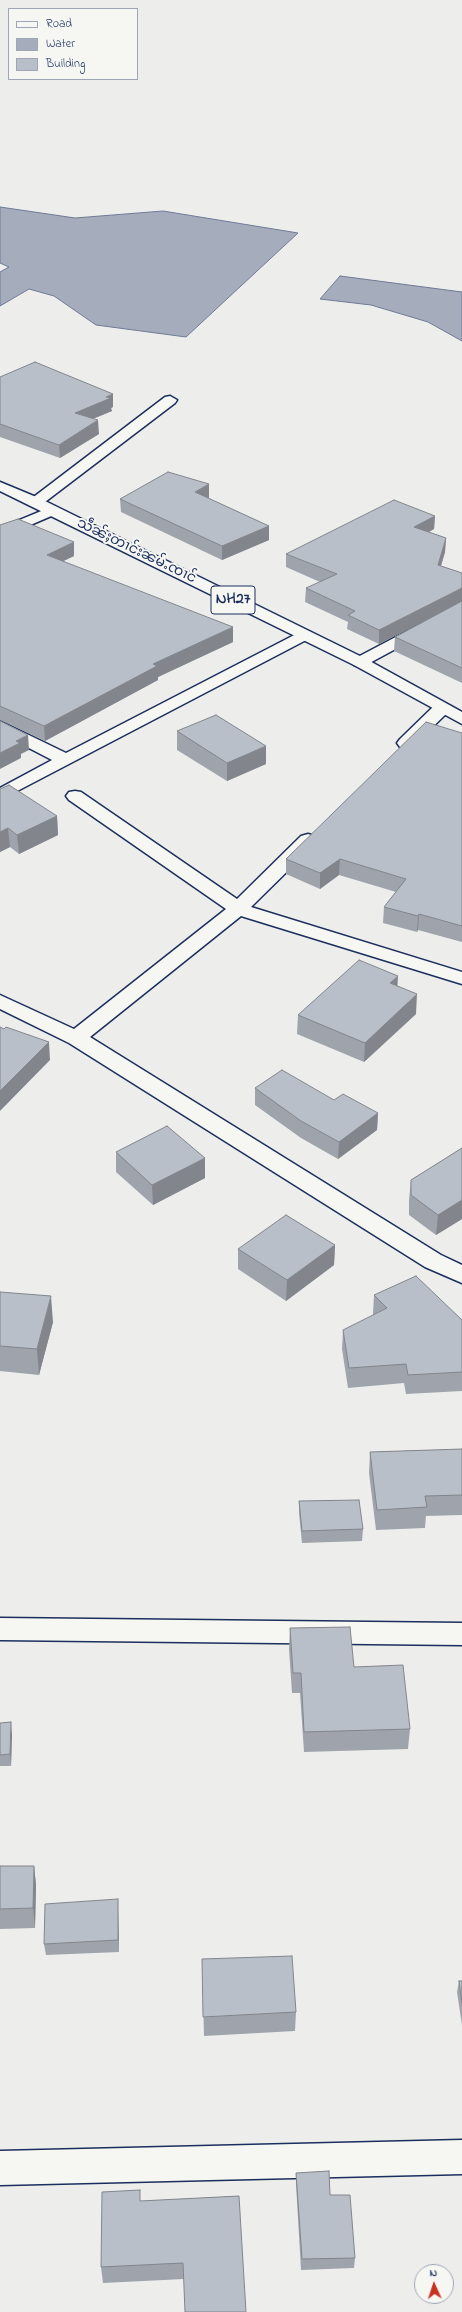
<!DOCTYPE html>
<meta charset="utf-8">
<style>
body{margin:0}
#map{position:relative;width:462px;height:2312px;overflow:hidden;background:#edeeec;font-family:"Indie Flower",sans-serif}
canvas{display:block}
.legend{position:absolute;left:8px;top:8px;width:130px;height:72px;box-sizing:border-box;background:#f6f6f2;border:1px solid #9ea6b7;margin:0;padding:5px 7px;list-style:none;font-size:12px;color:#1b2f5e}
.legend li{display:flex;align-items:center;gap:8px;height:20px}
.legend b{width:20px;border:1px solid #9ea6b7}
.north{position:absolute;left:414px;top:2264px;width:40px;height:40px;box-sizing:border-box;background:#f6f6f2;border:1px solid #9ea6b7;border-radius:50%;rotate:357deg;font-size:11px;font-weight:700;line-height:16px;text-align:center;color:#1b2f5e}
.north::after{content:'';display:block;margin:auto;width:14px;height:18px;background:#c8321e;clip-path:polygon(50% 0,100% 100%,50% 72%,0 100%)}
</style>
<div id="map">
<canvas width="462" height="2312"></canvas>
<ul class="legend">
<li><b style="height:5px;background:#f6f6f2"></b>Road</li>
<li><b style="height:11px;background:#a5acbc"></b>Water</li>
<li><b style="height:11px;background:#b9bfc8"></b>Building</li>
</ul>
<div class="north">N</div>
</div>
<script>
const ctx = document.querySelector('canvas').getContext('2d');
ctx.lineJoin = 'round';
function fill(path, color) {
  ctx.fillStyle = color;
  ctx.fill(path, 'evenodd');
}
function toPath(rows) {
  const path = new Path2D();
  for (const r of rows) {
    path.moveTo(r[0], r[1]);
    for (let i = 2; i < r.length; i += 2) path.lineTo(r[i], r[i + 1]);
  }
  return path;
}
function stroke(path, color, width, dash) {
  ctx.strokeStyle = color;
  ctx.lineWidth = width;
  ctx.lineCap = dash ? 'butt' : 'round';
  ctx.setLineDash(dash || []);
  ctx.stroke(path);
}
function drawText(font, color, halo, rows, align = 'center') {
  ctx.font = font + ' "Indie Flower","Noto Sans Myanmar",sans-serif';
  ctx.lineWidth = 4;
  ctx.setLineDash([]);
  ctx.textBaseline = 'middle';
  ctx.strokeStyle = halo;
  ctx.fillStyle = color;
  for (const [text, x, y, turn = 0] of rows) {
    ctx.save();
    ctx.translate(x, y);
    ctx.rotate((+turn || 0) * Math.PI / 180);
    ctx.textAlign = isNaN(turn) ? turn : align;
    if (halo) ctx.strokeText(text, 0, 0);
    ctx.fillText(text, 0, 0);
    ctx.restore();
  }
}
const water = toPath([
 [0,207,75,218,163,211,298,233,186,337,96,325,54,296,29,289,0,306,0,272,9,267,0,263,0,207],
 [340,276,462,292,462,341,428,322,371,305,320,299,340,276]
]);
fill(water, '#a5acbc');
stroke(water, '#6e7a96', 1);
const street = toPath([
 [170,396,177,400,175,403,41,505,31,505,29,502,31,499,165,397,170,396],
 [51,507,56,508,58,511,56,514,0,538,0,528,51,507],
 [462,602,462,613,366,665,360,667,354,665,352,662,354,659,462,602],
 [304,630,310,632,312,635,310,638,0,800,0,788,52,760,0,733,0,721,66,753,304,630],
 [441,704,447,705,449,709,447,713,412,747,400,747,397,743,400,739,435,705,441,704],
 [75,791,81,792,237,899,301,836,308,834,315,836,317,840,315,844,251,907,462,972,462,984,241,916,90,1037,441,1255,462,1265,462,1283,425,1267,69,1043,0,1009,0,995,74,1029,226,909,69,800,66,796,69,792,75,791],
 [0,1618,462,1623,462,1645,0,1640,0,1618],
 [462,2140,462,2174,0,2185,0,2151,462,2140]
]);
const highway = toPath([
 [0,482,41,499,366,659,462,712,462,724,354,665,0,491,0,482]
]);
stroke(street, '#1b2f5e', 3);
stroke(highway, '#1b2f5e', 3);
fill(street, '#f6f6f2');
fill(highway, '#f6f6f2');
fill(toPath([
 [0,377,113,407,111,408,112,411,93,419,99,434,60,458,0,437],
 [208,498,269,526,269,540,222,560,121,512,120,499,209,498],
 [435,516,434,529,429,532,446,538,445,552,441,566,462,573,462,683,394,651,395,637,441,612,379,644,347,629,348,622,305,602,306,588,320,582,286,567,286,554],
 [0,525,74,556,63,561,233,642,158,677,158,680,45,741,0,720],
 [177,731,266,764,227,781,177,750],
 [462,733,462,942,418,930,417,932,383,923,384,907,396,892,339,875,320,889,286,874,286,859],
 [0,789,57,816,58,835,19,854,10,847,0,852],
 [398,986,416,1014,364,1062,297,1034,298,1015],
 [255,1088,334,1100,378,1113,377,1130,338,1159,301,1138,255,1105],
 [462,1148,462,1219,436,1235,409,1215,409,1200,411,1180],
 [116,1152,205,1178,153,1205,116,1172],
 [335,1245,334,1265,286,1301,238,1269,238,1249],
 [0,1292,53,1322,39,1375,0,1371],
 [374,1295,462,1320,462,1391,406,1394,404,1383,348,1388,342,1349,343,1330,374,1315,373,1314],
 [462,1449,462,1515,426,1516,425,1528,376,1530,369,1473,370,1452],
 [299,1501,363,1529,362,1541,302,1543,299,1513],
 [290,1628,354,1667,410,1729,408,1749,304,1752,300,1693,292,1693,289,1649],
 [0,1723,12,1734,11,1766,0,1766],
 [0,1866,34,1866,36,1885,35,1928,0,1929],
 [118,1899,119,1952,46,1955,44,1944],
 [202,1959,296,2012,295,2031,204,2036],
 [459,1981,462,1981,462,2025,457,1992],
 [296,2173,330,2195,355,2258,354,2268,301,2270,296,2184],
 [239,2196,184,2279,103,2283,101,2267,141,2201]
]), '#9fa4ac');
fill(toPath([
 [113,394,113,407,111,408,112,411,75,426,75,413,106,397],
 [98,420,99,434,60,458,59,445],
 [209,484,209,498,195,506,195,492],
 [435,516,434,529,413,540,414,527],
 [269,526,269,540,222,560,222,546],
 [446,538,445,552,437,579,438,565],
 [74,542,74,556,47,569,47,555],
 [462,588,462,602,379,644,379,630],
 [233,627,233,642,158,677,158,680,45,741,44,726,153,664],
 [28,735,29,750,21,754,21,758,0,769,0,753,16,741],
 [266,746,266,764,227,781,227,763],
 [57,816,58,835,19,854,17,835],
 [8,828,10,847,0,852,0,832],
 [340,859,339,875,320,889,320,873],
 [419,914,418,930,417,932,418,916],
 [398,976,397,995,390,983],
 [417,994,416,1014,364,1062,365,1043],
 [49,1042,50,1060,0,1111,0,1091],
 [378,1113,377,1130,338,1159,339,1142],
 [205,1158,205,1178,153,1205,152,1185],
 [462,1200,462,1219,436,1235,438,1215],
 [335,1245,334,1265,286,1301,287,1280],
 [51,1296,53,1322,39,1375,37,1349],
 [11,1722,12,1734,11,1766,10,1754],
 [34,1866,36,1885,35,1928,33,1908],
 [118,1899,118,1911,119,1952,118,1940]
]), '#82868c');
const building = toPath([
 [35,362,113,394,106,397,111,398,75,413,98,420,59,445,0,424,0,377,35,362],
 [168,472,209,484,195,492,269,526,222,546,120,499,168,472],
 [394,500,435,516,414,527,446,538,438,565,462,573,462,588,379,630,348,615,355,611,306,588,337,574,286,554,394,500],
 [18,519,74,542,47,555,233,627,153,664,157,666,44,726,0,706,0,525,18,519],
 [462,601,462,668,395,637,462,601],
 [216,715,266,746,227,763,177,731,216,715],
 [0,721,28,735,16,741,20,743,0,753,0,721],
 [426,722,462,733,462,926,419,914,418,916,384,907,406,879,340,859,320,873,286,859,426,722],
 [9,785,57,816,17,835,8,828,0,832,0,789,9,785],
 [359,960,398,976,390,983,417,994,365,1043,298,1015,359,960],
 [0,1027,4,1029,6,1027,49,1042,0,1091,0,1027],
 [282,1070,334,1100,343,1094,378,1113,339,1142,301,1121,255,1088,282,1070],
 [167,1126,205,1158,152,1185,116,1152,167,1126],
 [462,1148,462,1200,438,1215,411,1195,411,1180,462,1148],
 [286,1215,335,1245,287,1280,238,1249,286,1215],
 [416,1276,462,1320,462,1372,408,1375,406,1364,349,1368,343,1330,387,1308,374,1295,416,1276],
 [0,1292,51,1296,37,1349,0,1346,0,1292],
 [462,1449,462,1495,425,1496,427,1507,377,1510,370,1452,462,1449],
 [359,1500,363,1529,302,1531,299,1501,359,1500],
 [350,1627,354,1667,403,1665,410,1729,304,1732,301,1673,293,1673,290,1628,350,1627],
 [11,1722,10,1754,0,1755,0,1723,11,1722],
 [0,1866,34,1866,33,1908,0,1909,0,1866],
 [118,1899,118,1940,44,1944,45,1904,118,1899],
 [292,1956,296,2012,203,2017,202,1959,292,1956],
 [459,1981,462,1981,462,2003,459,1981],
 [329,2171,330,2195,350,2195,355,2258,302,2259,296,2173,329,2171],
 [140,2190,140,2201,239,2196,246,2312,185,2312,183,2263,101,2267,102,2192,140,2190]
]);
fill(building, '#b9bfc8');
stroke(building, '#82868c', 1);
drawText('14px', '#1b2f5e', '#f6f6f2', [
 ["သဵၼ်ႈတၢင်းၼမ်ႉၸၢင်",136,552,26]
]);
for (const [x, y, w] of [
 [233,600,44]
]) {
  const box = new Path2D();
  box.roundRect(x - w / 2, y - 14, w, 28, 3);
  ctx.fillStyle = '#f6f6f2';
  ctx.fill(box);
  stroke(box, '#1b2f5e', 1);
}
drawText('bold 16px', '#1b2f5e', null, [
 ["NH27",233,600]
]);
</script>
